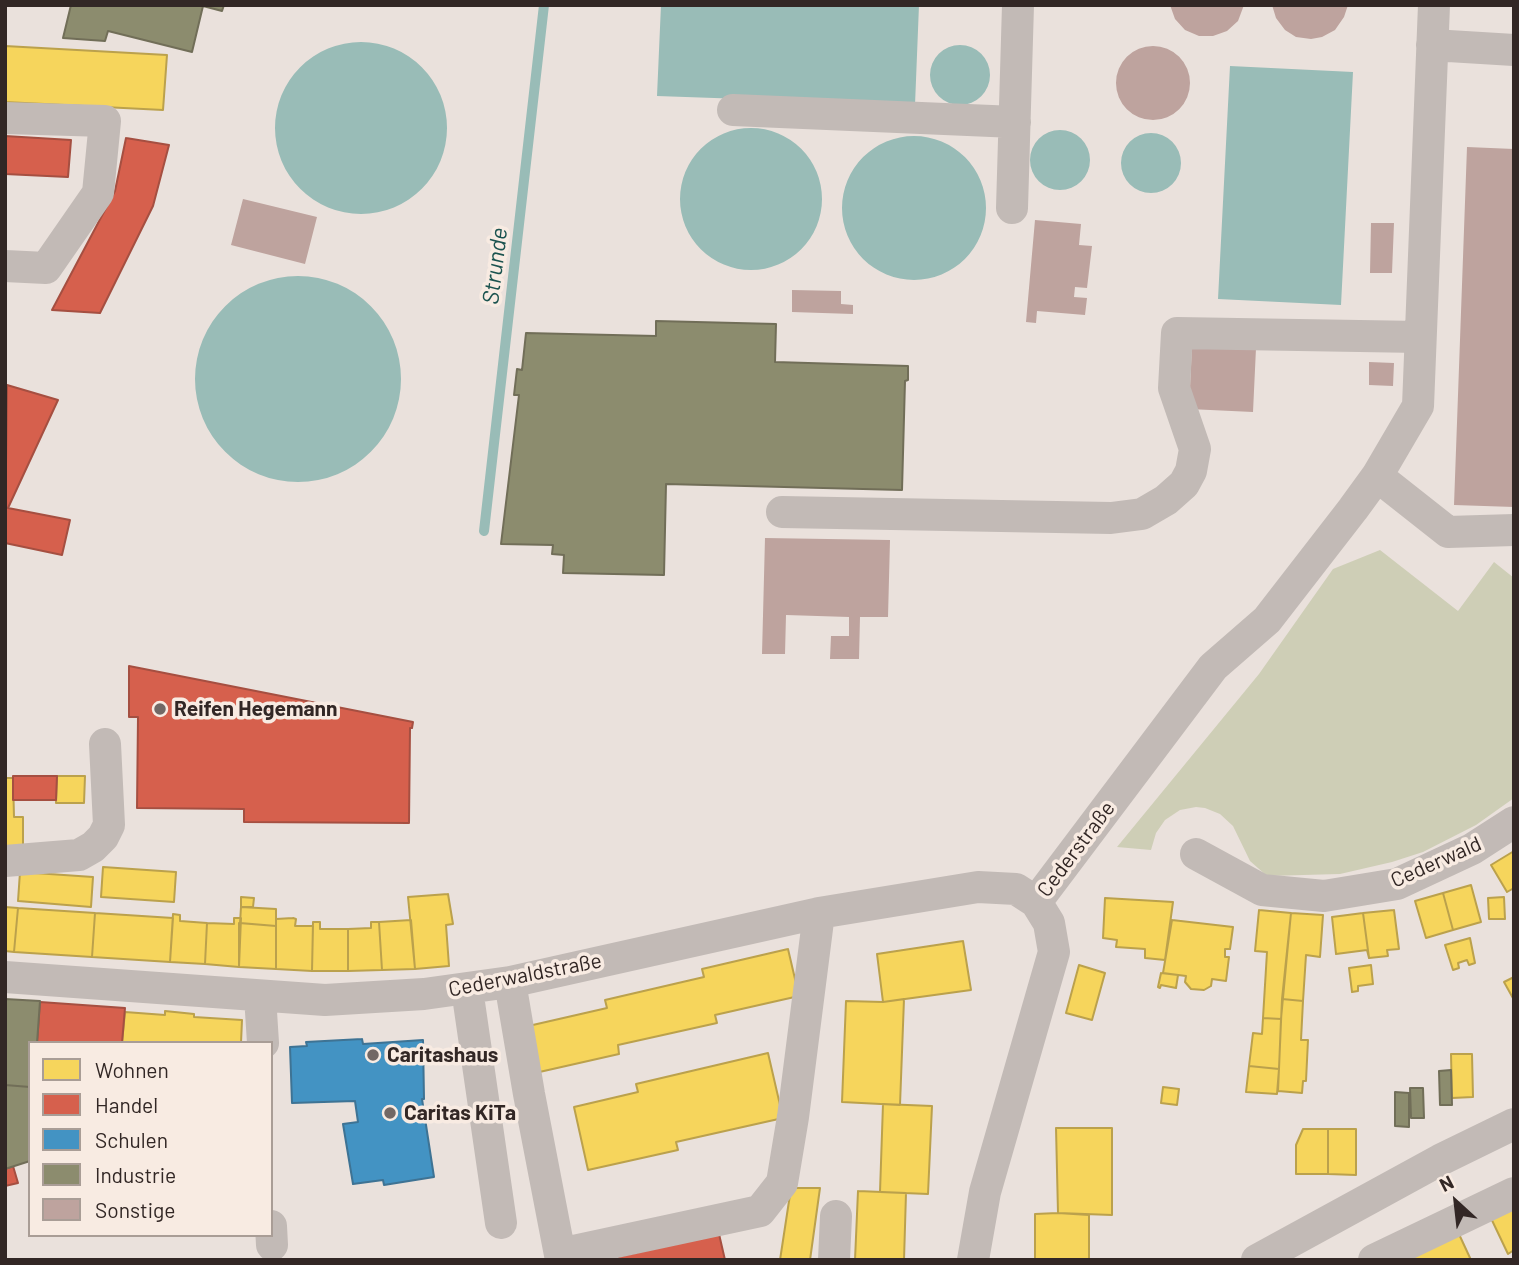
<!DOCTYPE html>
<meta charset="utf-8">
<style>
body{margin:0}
#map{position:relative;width:1519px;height:1265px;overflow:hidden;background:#eae1dc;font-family:Barlow,sans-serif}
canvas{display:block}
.frame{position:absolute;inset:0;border:7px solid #322725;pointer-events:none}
.legend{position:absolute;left:28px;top:1041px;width:245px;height:196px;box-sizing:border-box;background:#f8ebe2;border:2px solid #a99d96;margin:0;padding:9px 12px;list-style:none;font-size:21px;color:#322725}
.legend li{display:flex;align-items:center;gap:14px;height:35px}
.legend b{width:35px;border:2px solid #a99d96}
.north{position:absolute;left:1421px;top:1167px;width:70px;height:70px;-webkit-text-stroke:5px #f8ebe2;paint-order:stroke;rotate:333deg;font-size:19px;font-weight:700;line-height:28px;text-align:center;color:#322725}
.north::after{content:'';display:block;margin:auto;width:24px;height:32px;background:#322725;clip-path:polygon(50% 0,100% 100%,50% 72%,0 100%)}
</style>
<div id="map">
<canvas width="1519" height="1265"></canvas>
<div class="frame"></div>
<ul class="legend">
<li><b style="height:19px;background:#f6d55c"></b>Wohnen</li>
<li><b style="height:19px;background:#d6604d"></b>Handel</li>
<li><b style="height:19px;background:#4393c3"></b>Schulen</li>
<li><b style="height:19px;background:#8c8c6e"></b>Industrie</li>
<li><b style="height:19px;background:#bea39e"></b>Sonstige</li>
</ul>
<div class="north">N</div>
</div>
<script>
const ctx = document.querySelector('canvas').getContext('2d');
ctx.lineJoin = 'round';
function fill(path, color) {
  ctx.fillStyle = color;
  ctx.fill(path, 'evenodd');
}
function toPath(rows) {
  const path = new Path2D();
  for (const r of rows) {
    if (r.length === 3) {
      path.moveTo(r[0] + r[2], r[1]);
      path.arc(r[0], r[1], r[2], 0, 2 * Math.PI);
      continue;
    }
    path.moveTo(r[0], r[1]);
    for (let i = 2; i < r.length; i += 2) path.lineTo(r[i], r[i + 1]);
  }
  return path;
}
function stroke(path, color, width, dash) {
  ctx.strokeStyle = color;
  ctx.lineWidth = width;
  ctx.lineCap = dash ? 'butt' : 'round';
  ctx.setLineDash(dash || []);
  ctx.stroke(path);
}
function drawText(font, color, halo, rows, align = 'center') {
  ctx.font = font + ' Barlow,sans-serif';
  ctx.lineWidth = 7;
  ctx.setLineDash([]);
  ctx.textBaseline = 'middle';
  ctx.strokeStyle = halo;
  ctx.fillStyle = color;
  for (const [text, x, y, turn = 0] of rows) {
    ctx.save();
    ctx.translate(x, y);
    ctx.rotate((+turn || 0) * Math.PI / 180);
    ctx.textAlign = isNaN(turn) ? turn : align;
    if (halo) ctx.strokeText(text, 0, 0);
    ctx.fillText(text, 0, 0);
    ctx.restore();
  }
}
fill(toPath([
 [1380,550,1458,611,1494,562,1514,578,1514,798,1476,825,1423,852,1392,862,1340,874,1267,876,1250,861,1233,826,1220,814,1205,808,1196,807,1180,810,1165,820,1156,833,1151,850,1117,847,1259,674,1333,569]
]), '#ceceb6');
fill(toPath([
 [661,5,919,5,915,105,657,96],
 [361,128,86],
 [960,75,30],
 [1230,66,1353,72,1341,305,1218,299],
 [751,199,71],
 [1060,160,30],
 [1151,163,30],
 [914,208,72],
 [298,379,103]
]), '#99bcb7');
const homes = toPath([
 [5,46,167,55,163,110,5,102,5,46],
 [57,776,85,776,84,803,56,803,57,776],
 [5,778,13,778,14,817,23,817,23,846,5,852,5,778],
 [1514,851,1514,888,1507,892,1491,865,1514,851],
 [103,867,176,872,174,902,101,897,103,867],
 [20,872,93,877,91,907,18,901,20,872],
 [1471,885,1481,922,1453,930,1443,893,1471,885],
 [1443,893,1453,930,1426,938,1415,901,1443,893],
 [448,894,453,924,446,925,449,966,415,969,408,897,448,894],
 [241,897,254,898,253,907,241,907,241,897],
 [1504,897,1505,919,1489,919,1488,898,1504,897],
 [1105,898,1173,902,1165,960,1145,958,1145,949,1116,947,1117,940,1103,938,1105,898],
 [5,907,18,908,14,952,5,951,5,907],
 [241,907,276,909,276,926,240,923,241,907],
 [18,908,95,913,92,957,14,952,18,908],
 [1259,910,1291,913,1281,1019,1263,1018,1267,952,1255,951,1259,910],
 [1394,910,1399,949,1387,950,1388,956,1369,958,1363,913,1394,910],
 [95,913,173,918,170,962,92,957,95,913],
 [1291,913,1323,915,1320,957,1306,955,1303,1001,1282,999,1291,913],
 [1363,913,1369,958,1367,950,1336,954,1332,917,1363,913],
 [173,914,180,915,180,921,207,923,205,964,170,962,173,914],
 [234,918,241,918,239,967,205,964,207,923,234,924,234,918],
 [293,918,296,919,295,926,313,926,312,971,276,969,276,919,293,918],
 [411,920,415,969,382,970,379,922,411,920],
 [1172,920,1233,927,1230,949,1225,949,1225,957,1229,957,1226,981,1212,979,1211,986,1204,990,1191,989,1185,982,1186,976,1163,973,1172,920],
 [313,922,320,922,320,929,348,929,348,971,312,971,313,922],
 [371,922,379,922,382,970,348,971,348,929,371,928,371,922],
 [239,923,276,926,276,969,239,967,239,923],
 [1470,938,1475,963,1469,965,1467,960,1458,963,1459,968,1453,970,1445,945,1470,938],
 [963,941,971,990,883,1002,877,954,963,941],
 [788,949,799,996,715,1015,717,1023,618,1045,619,1054,535,1073,524,1027,607,1008,605,1000,704,977,702,969,788,949],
 [1079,965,1105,973,1092,1020,1066,1013,1079,965],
 [1371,965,1373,984,1358,986,1358,991,1352,992,1349,968,1371,965],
 [1161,973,1178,975,1176,988,1161,985,1160,988,1158,987,1161,973],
 [1514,977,1514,1000,1504,982,1514,977],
 [904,999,900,1105,842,1102,846,1001,883,1002,904,999],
 [1282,999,1303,1001,1301,1040,1308,1040,1306,1081,1303,1081,1302,1093,1278,1091,1282,999],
 [165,1011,194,1014,194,1017,242,1020,241,1043,122,1043,125,1012,165,1015,165,1011],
 [1263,1018,1281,1019,1279,1069,1249,1066,1253,1033,1262,1034,1263,1018],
 [768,1053,783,1118,676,1142,678,1150,588,1170,574,1107,638,1092,636,1084,768,1053],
 [1451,1054,1472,1054,1473,1097,1452,1098,1451,1054],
 [1249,1066,1279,1069,1277,1094,1246,1092,1249,1066],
 [1163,1087,1179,1089,1177,1105,1161,1103,1163,1087],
 [883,1104,932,1106,928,1194,880,1192,883,1104],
 [1056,1128,1112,1128,1112,1215,1058,1213,1056,1128],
 [1303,1129,1328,1129,1328,1174,1296,1174,1296,1145,1303,1129],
 [1328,1129,1356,1129,1356,1175,1328,1174,1328,1129],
 [791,1188,820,1188,810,1260,780,1260,791,1188],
 [858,1191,906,1193,904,1260,855,1260,858,1191],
 [1514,1203,1514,1250,1508,1254,1489,1214,1514,1203],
 [1058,1213,1089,1215,1089,1260,1035,1260,1035,1214,1058,1213],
 [1458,1232,1471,1260,1401,1260,1458,1232]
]);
fill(homes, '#f6d55c');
stroke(homes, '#bba14c', 2);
const shops = toPath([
 [5,136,71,140,68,177,5,174,5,136],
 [126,138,169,145,153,206,100,313,52,310,115,191,126,138],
 [7,385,58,400,8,508,70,520,62,555,5,543,7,385],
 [129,666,413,722,412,728,410,728,409,823,244,822,244,809,137,808,138,717,129,717,129,666],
 [13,776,57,776,56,800,13,800,13,776],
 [40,1002,125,1008,122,1043,37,1043,40,1002],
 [13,1166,18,1183,5,1186,5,1169,13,1166],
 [719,1234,725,1260,603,1260,719,1234]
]);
fill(shops, '#d6604d');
stroke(shops, '#a54f41', 2);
const schools = toPath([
 [362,1039,363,1044,423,1040,424,1099,422,1099,434,1177,384,1185,383,1180,353,1184,343,1124,358,1122,355,1101,292,1103,290,1047,307,1046,306,1042,362,1039]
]);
fill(schools, '#4393c3');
stroke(schools, '#3e7394', 2);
const industry = toPath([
 [71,5,224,5,222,11,203,6,192,52,108,31,105,41,63,38,71,5],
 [656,321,776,324,775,362,908,366,908,380,905,381,902,490,666,484,664,575,563,573,564,555,552,554,553,545,501,544,519,395,514,395,517,369,522,370,526,333,656,336,656,321],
 [5,999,40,1001,37,1043,30,1043,30,1087,5,1085,5,999],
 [1451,1070,1452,1105,1440,1105,1439,1071,1451,1070],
 [5,1085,30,1087,30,1161,5,1169,5,1085],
 [1410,1088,1423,1088,1424,1118,1411,1118,1410,1088],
 [1395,1092,1409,1093,1409,1127,1395,1126,1395,1092]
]);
fill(industry, '#8c8c6e');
stroke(industry, '#716e58', 2);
stroke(toPath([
 [484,531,544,5]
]), '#99bcb7', 10);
fill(toPath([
 [1170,5,1244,5,1238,21,1227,31,1213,36,1199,36,1185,30,1175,19],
 [1272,5,1348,5,1344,17,1335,30,1322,37,1311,39,1296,37,1285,30,1276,18],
 [1153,83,37],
 [1467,147,1514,149,1514,507,1454,505],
 [243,199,317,217,305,264,231,245],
 [1035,220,1081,224,1079,245,1092,246,1087,288,1075,287,1074,297,1087,298,1085,315,1037,311,1036,323,1026,322],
 [1371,223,1394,223,1392,273,1370,273],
 [792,290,841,291,841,304,853,305,853,314,792,312],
 [1192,345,1256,348,1253,412,1189,409],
 [1369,362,1394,363,1393,386,1369,385],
 [765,538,890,540,888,617,860,617,859,659,830,659,831,636,849,636,849,617,786,615,785,654,762,654]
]), '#bea39e');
stroke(toPath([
 [1432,45,1514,50],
 [733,110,1015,122],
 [5,118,105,121,98,193,46,268,5,266],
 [1012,208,1018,5],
 [1377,476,1448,532,1514,530],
 [782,512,1111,518,1142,514,1166,500,1184,484,1191,471,1195,449,1174,388,1177,333,1420,337],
 [1196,854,1262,890,1324,896,1397,884,1472,849,1514,822],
 [5,861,79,855,93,847,103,837,109,825,105,744],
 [1036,902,1213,667,1267,620,1353,509,1377,476,1418,406,1434,5],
 [5,977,325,1000,424,994,510,982,819,913,978,887,1016,889,1036,902,1049,923,1054,952,985,1192,973,1260],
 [510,982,529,1094,561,1260],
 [467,989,501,1223],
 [260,996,263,1043],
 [271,1226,272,1245],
 [560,1254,760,1211,782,1183,793,1117,819,913],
 [834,1260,836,1216],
 [1257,1260,1440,1160,1514,1124],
 [1374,1260,1514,1193]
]), '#c2bab6', 32);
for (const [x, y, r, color] of [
 [160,709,7,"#726865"],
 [373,1055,7,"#726865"],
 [390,1113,7,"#726865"]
]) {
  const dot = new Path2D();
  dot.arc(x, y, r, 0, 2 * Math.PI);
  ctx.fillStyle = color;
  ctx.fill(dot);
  stroke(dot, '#f8ebe2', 2.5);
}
drawText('bold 21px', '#322725', '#f8ebe2', [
 ["Reifen Hegemann",174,709],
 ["Caritashaus",387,1055],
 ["Caritas KiTa",404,1113]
], 'left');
drawText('21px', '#322725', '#f8ebe2', [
 ["Cederstraße",1076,849,-53],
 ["Cederwald",1436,862,-24],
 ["Cederwaldstraße",525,975,-11]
]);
drawText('italic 23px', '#1b534f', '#f8ebe2', [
 ["Strunde",495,266,-83]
]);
</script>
